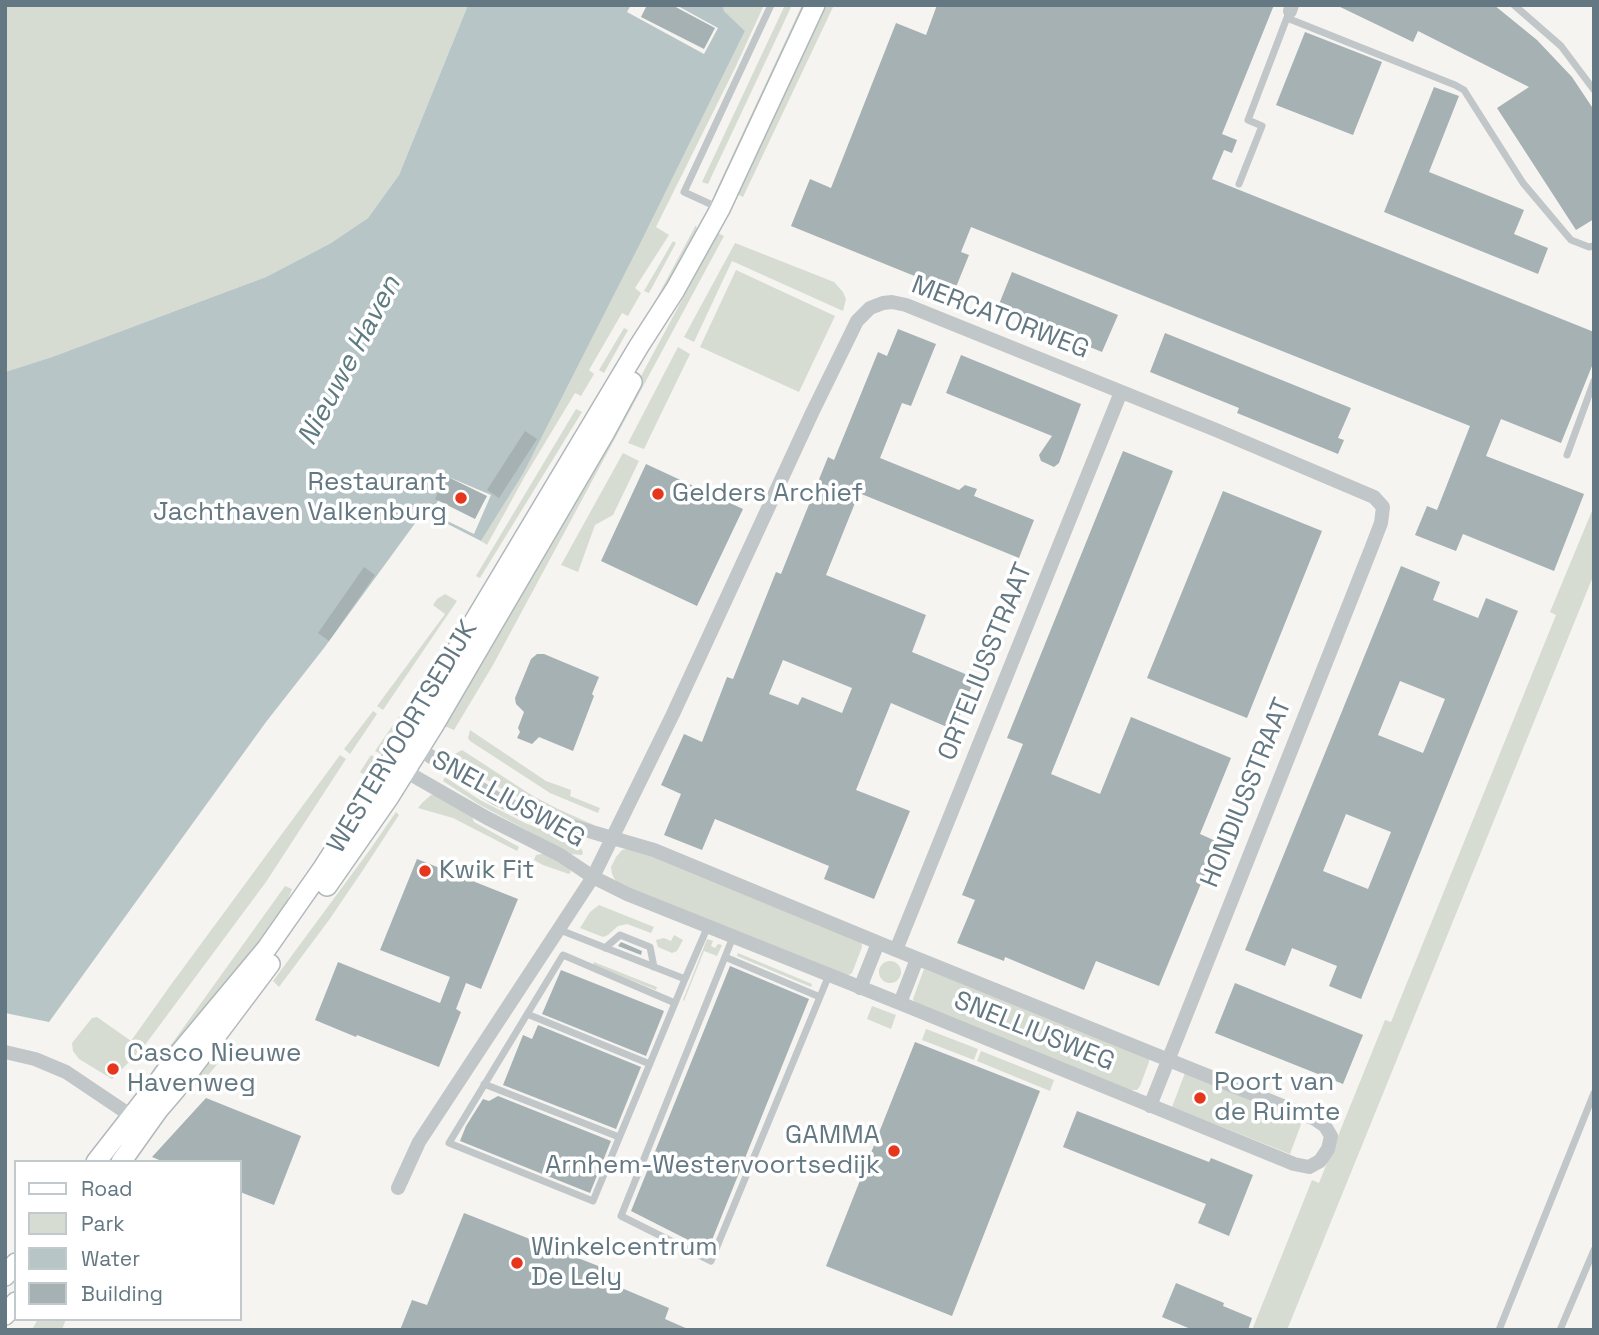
<!DOCTYPE html>
<style>
body{margin:0}
#map{position:relative;width:1599px;height:1335px;overflow:hidden;background:#f5f4f0;font-family:"Space Grotesk",sans-serif}
canvas{display:block}
.frame{position:absolute;inset:0;border:7px solid #637882;pointer-events:none}
.legend{position:absolute;left:14px;top:1160px;width:228px;height:161px;box-sizing:border-box;background:#fff;border:2px solid #c1c9cd;margin:0;padding:9px 12px;list-style:none;font-size:21px;color:#637882}
.legend li{display:flex;align-items:center;gap:14px;height:35px}
.legend b{width:35px;border:2px solid #c1c9cd}
</style>
<div id="map">
<canvas width="1599" height="1335"></canvas>
<div class="frame"></div>
<ul class="legend">
<li><b style="height:9px;background:#fff"></b>Road</li>
<li><b style="height:19px;background:#d6dcd1"></b>Park</li>
<li><b style="height:19px;background:#b7c5c7"></b>Water</li>
<li><b style="height:19px;background:#a6b1b4"></b>Building</li>
</ul>
</div>
<script>
const ctx = document.querySelector('canvas').getContext('2d');
ctx.lineJoin = 'round';
function fill(path, color) {
  ctx.fillStyle = color;
  ctx.fill(path, 'evenodd');
}
function toPath(rows) {
  const path = new Path2D();
  for (const r of rows) {
    if (r.length === 3) {
      path.moveTo(r[0] + r[2], r[1]);
      path.arc(r[0], r[1], r[2], 0, 2 * Math.PI);
      continue;
    }
    path.moveTo(r[0], r[1]);
    for (let i = 2; i < r.length; i += 2) path.lineTo(r[i], r[i + 1]);
  }
  return path;
}
function stroke(path, color, width, dash) {
  ctx.strokeStyle = color;
  ctx.lineWidth = width;
  ctx.lineCap = dash ? 'butt' : 'round';
  ctx.setLineDash(dash || []);
  ctx.stroke(path);
}
function drawText(font, color, halo, rows, align = 'center') {
  ctx.font = font + ' "Space Grotesk",sans-serif';
  ctx.lineWidth = 7;
  ctx.setLineDash([]);
  ctx.textBaseline = 'middle';
  ctx.strokeStyle = halo;
  ctx.fillStyle = color;
  for (const [text, x, y, turn = 0] of rows) {
    ctx.save();
    ctx.translate(x, y);
    ctx.rotate((+turn || 0) * Math.PI / 180);
    ctx.textAlign = isNaN(turn) ? turn : align;
    if (halo) ctx.strokeText(text, 0, 0);
    ctx.fillText(text, 0, 0);
    ctx.restore();
  }
}
fill(toPath([
 [12,5,468,5,399,175,368,218,331,243,266,277,52,357,5,372,5,8],
 [723,5,764,5,736,66,656,227,669,235,635,288,641,293,628,316,622,313,589,370,594,374,581,396,575,393,525,476,487,545,481,541,523,474,641,242,745,31,724,11],
 [785,5,792,5,708,184,702,182],
 [802,5,805,5,718,192,714,195],
 [827,5,834,5,743,197,737,194],
 [696,225,697,231,668,284,639,331],
 [718,233,724,236,493,665,454,730,442,725,612,430],
 [673,241,676,243,649,293,644,291],
 [735,243,834,282,843,292,846,299,843,311,732,261,694,342,684,337],
 [736,270,835,316,799,392,700,347],
 [624,328,628,330,604,373,599,370],
 [678,347,690,354,644,449,628,443],
 [576,409,582,412,480,578,476,576],
 [623,453,639,461,613,515,595,525,578,572,561,565],
 [1594,506,1594,574,1287,1330,1252,1330,1312,1180,1319,1183,1385,1020,1391,1022,1556,615,1550,612],
 [445,594,457,601,383,710,377,706,445,614,433,605,437,599],
 [470,612,418,705,410,700],
 [373,711,377,714,350,754,344,749],
 [402,712,411,717,373,780,360,772,371,755,380,760,383,755,375,751],
 [470,730,546,781,571,790,570,796,600,808,598,813,550,793,470,741,468,738],
 [462,750,533,796,558,809,594,825,582,824,528,802,500,788,455,760,455,754],
 [340,755,346,759,266,882,142,1049,112,1079,79,1059,73,1051,72,1043,92,1018,97,1017,131,1041,170,986],
 [445,777,480,800,525,823,570,840,580,847,583,852,582,855,571,854,480,805,443,781],
 [431,795,435,795,471,813,474,822,519,847,517,851,453,818,418,808,422,803],
 [396,812,399,815,363,870,329,920,279,987,273,981,369,851],
 [632,848,861,940,862,947,852,973,847,976,622,885,615,880,612,874,611,867,616,857,622,850],
 [547,853,569,869,571,872,569,874,543,865,534,860,536,855],
 [285,886,292,889,279,922,152,1075,153,1070],
 [599,905,654,927,651,933,627,924,618,926,608,935,603,937,580,928,590,912],
 [674,935,683,940,677,951,672,953,658,947,656,940,664,938,671,941],
 [707,939,713,941,711,946,715,948,718,944,722,945,717,956,704,951,684,1001,683,1000],
 [738,953,812,984,811,987,737,956],
 [890,972,11],
 [594,962,657,987,656,990,593,965],
 [924,969,1149,1057,1149,1062,1140,1086,1137,1090,1130,1090,915,1004,913,999],
 [872,1006,896,1015,891,1029,867,1019],
 [926,1029,978,1049,974,1060,922,1040],
 [223,1046,229,1050,199,1086,186,1086],
 [981,1051,1054,1080,1050,1091,977,1061],
 [1185,1073,1303,1119,1290,1154,1172,1107],
 [38,1319,66,1319,62,1330,34,1330,33,1328]
]), '#d6dcd1');
fill(toPath([
 [468,5,723,5,724,11,745,31,641,242,523,474,481,541,432,516,424,511,324,648,266,722,49,1022,5,1013,5,372,52,357,266,277,331,243,368,218,399,175]
]), '#b7c5c7');
fill(toPath([
 [631,5,676,5,718,28,704,54,627,12],
 [451,478,491,495,474,534,431,513]
]), '#f5f4f0');
fill(toPath([
 [647,5,672,5,715,28,704,49,641,17],
 [937,5,1274,5,1222,134,1237,140,1232,153,1224,150,1212,179,1594,332,1594,361,1561,443,1501,419,1486,456,1584,494,1554,571,1463,534,1456,551,1415,535,1427,506,1437,510,1470,426,971,227,961,252,969,255,954,292,791,226,810,179,831,188,896,23,926,35],
 [1336,5,1494,5,1537,40,1572,77,1594,110,1594,219,1576,230,1497,108,1529,87,1418,31,1413,42],
 [1305,32,1382,62,1353,135,1276,105],
 [1434,87,1459,96,1429,172,1524,210,1514,234,1548,248,1538,274,1384,212],
 [1012,272,1118,315,1102,352,997,309],
 [898,329,936,344,911,406,902,403,880,458,959,490,965,485,977,489,974,496,1034,520,1019,558,859,493,826,575,926,615,912,652,975,678,954,730,891,703,856,790,910,811,874,899,824,879,829,866,715,819,702,850,664,835,681,794,661,785,684,734,702,742,727,677,733,679,776,572,781,574,828,457,834,460,878,352,887,356],
 [783,660,852,688,842,713,802,697,798,705,769,694],
 [1165,333,1351,408,1338,438,1344,440,1338,454,1237,413,1239,408,1150,372],
 [961,355,1081,404,1059,463,1054,467,1041,461,1039,455,1052,436,946,393],
 [525,431,537,439,499,498,487,490],
 [1123,451,1173,471,1051,774,1100,794,1131,717,1231,758,1200,834,1218,842,1159,986,1096,961,1084,990,1005,957,1004,961,957,943,975,900,962,895,1023,744,1007,738],
 [646,464,743,509,697,606,601,561],
 [446,476,487,496,475,519,435,499],
 [1223,491,1322,531,1247,718,1147,678],
 [1401,566,1440,582,1433,600,1478,618,1486,598,1518,611,1361,999,1329,986,1337,966,1292,948,1285,966,1245,950],
 [1400,681,1445,699,1423,753,1378,735],
 [1346,814,1391,832,1368,889,1323,871],
 [364,567,375,575,329,641,318,633],
 [537,654,544,654,599,677,592,694,594,696,573,751,539,737,532,744,517,738,520,732,518,728,524,712,516,704,515,698,531,659],
 [417,859,518,899,481,989,466,983,456,1009,461,1012,439,1067,357,1035,356,1037,315,1020,338,962,440,1003,450,977,380,950],
 [621,942,642,951,641,955,618,946],
 [730,966,809,999,708,1250,631,1211],
 [561,970,664,1011,646,1056,542,1014],
 [1235,983,1363,1035,1343,1084,1215,1033],
 [538,1025,641,1067,616,1129,503,1085,523,1035,532,1039],
 [915,1042,1040,1091,952,1316,826,1266],
 [498,1096,611,1141,590,1193,460,1141,466,1126,483,1099,489,1101],
 [206,1098,301,1136,274,1205,240,1192,240,1162,164,1162,152,1157],
 [1077,1111,1209,1162,1211,1158,1253,1175,1229,1236,1198,1223,1206,1204,1063,1147],
 [464,1213,616,1273,612,1284,669,1308,665,1319,690,1330,400,1330,412,1300,427,1305],
 [1176,1283,1224,1303,1223,1306,1252,1318,1248,1330,1193,1330,1162,1317]
]), '#a6b1b4');
const secondary = toPath([
 [327,886,389,797,434,725,604,434,632,382],
 [96,1162,153,1089,177,1056,267,948,323,868,375,787,639,346,675,290,720,209,815,5],
 [121,1162,158,1110,176,1089,270,964],
 [5,1276,16,1263],
 [5,1315,16,1302]
]);
stroke(secondary, '#b1b8bb', 22);
stroke(toPath([
 [1514,5,1561,46,1594,90],
 [1287,18,1455,85,1464,90,1523,183,1571,240,1589,247,1594,246],
 [1239,184,1262,126,1248,120,1288,15],
 [719,208,684,192,771,5],
 [1567,455,1594,381],
 [560,930,685,979,708,926],
 [733,937,621,1216,711,1261,829,975],
 [605,948,620,935,650,947,654,967],
 [725,957,820,997],
 [675,1003,563,955,449,1143,593,1201,685,979],
 [527,1014,650,1064],
 [484,1084,619,1137],
 [1499,1330,1594,1093],
 [1560,1330,1594,1250]
]), '#c1c6c8', 7);
stroke(toPath([
 [1290,11,1292,5],
 [419,749,497,799,530,814,654,850,896,950,1315,1119,1325,1126,1331,1136,1328,1149,1320,1161,1309,1167,1294,1164,907,1006,627,894,593,877,560,855,487,818,405,771,396,750,419,749],
 [896,950,1121,392],
 [860,988,878,943],
 [900,1003,917,959],
 [5,1052,35,1059,66,1072,139,1121],
 [398,1188,419,1142,593,877,673,714,812,413,857,321,870,308,883,303,892,302,906,305,1216,430,1374,497,1383,507,1381,523,1371,549,1150,1106]
]), '#c1c6c8', 14);
stroke(secondary, '#fff', 19);
for (const [x, y, r, color] of [
 [658,494,7,"#e7361e"],
 [461,498,7,"#e7361e"],
 [425,871,7,"#e7361e"],
 [113,1069,7,"#e7361e"],
 [1200,1098,7,"#e7361e"],
 [894,1151,7,"#e7361e"],
 [517,1263,7,"#e7361e"]
]) {
  const dot = new Path2D();
  dot.arc(x, y, r, 0, 2 * Math.PI);
  ctx.fillStyle = color;
  ctx.fill(dot);
  stroke(dot, '#fff', 2.5);
}
drawText('26px', '#637882', '#fff', [
 ["MERCATORWEG",1000,318,21],
 ["ORTELIUSSTRAAT",986,662,-68],
 ["WESTERVOORTSEDIJK",403,737,-59],
 ["HONDIUSSTRAAT",1247,793,-68],
 ["SNELLIUSWEG",508,800,29],
 ["SNELLIUSWEG",1034,1032,22]
]);
drawText('26px', '#637882', '#fff', [
 ["Restaurant",447,483,"right"],
 ["Jachthaven Valkenburg",447,513,"right"],
 ["Gelders Archief",672,494],
 ["Kwik Fit",439,871],
 ["Casco Nieuwe",127,1054],
 ["Havenweg",127,1084],
 ["Poort van",1214,1083],
 ["de Ruimte",1214,1113],
 ["GAMMA",880,1136,"right"],
 ["Arnhem-Westervoortsedijk",880,1166,"right"],
 ["Winkelcentrum",531,1248],
 ["De Lely",531,1278]
], 'left');
drawText('italic 28px', '#5e7b7f', '#fff', [
 ["Nieuwe Haven",350,361,-62]
]);
</script>
